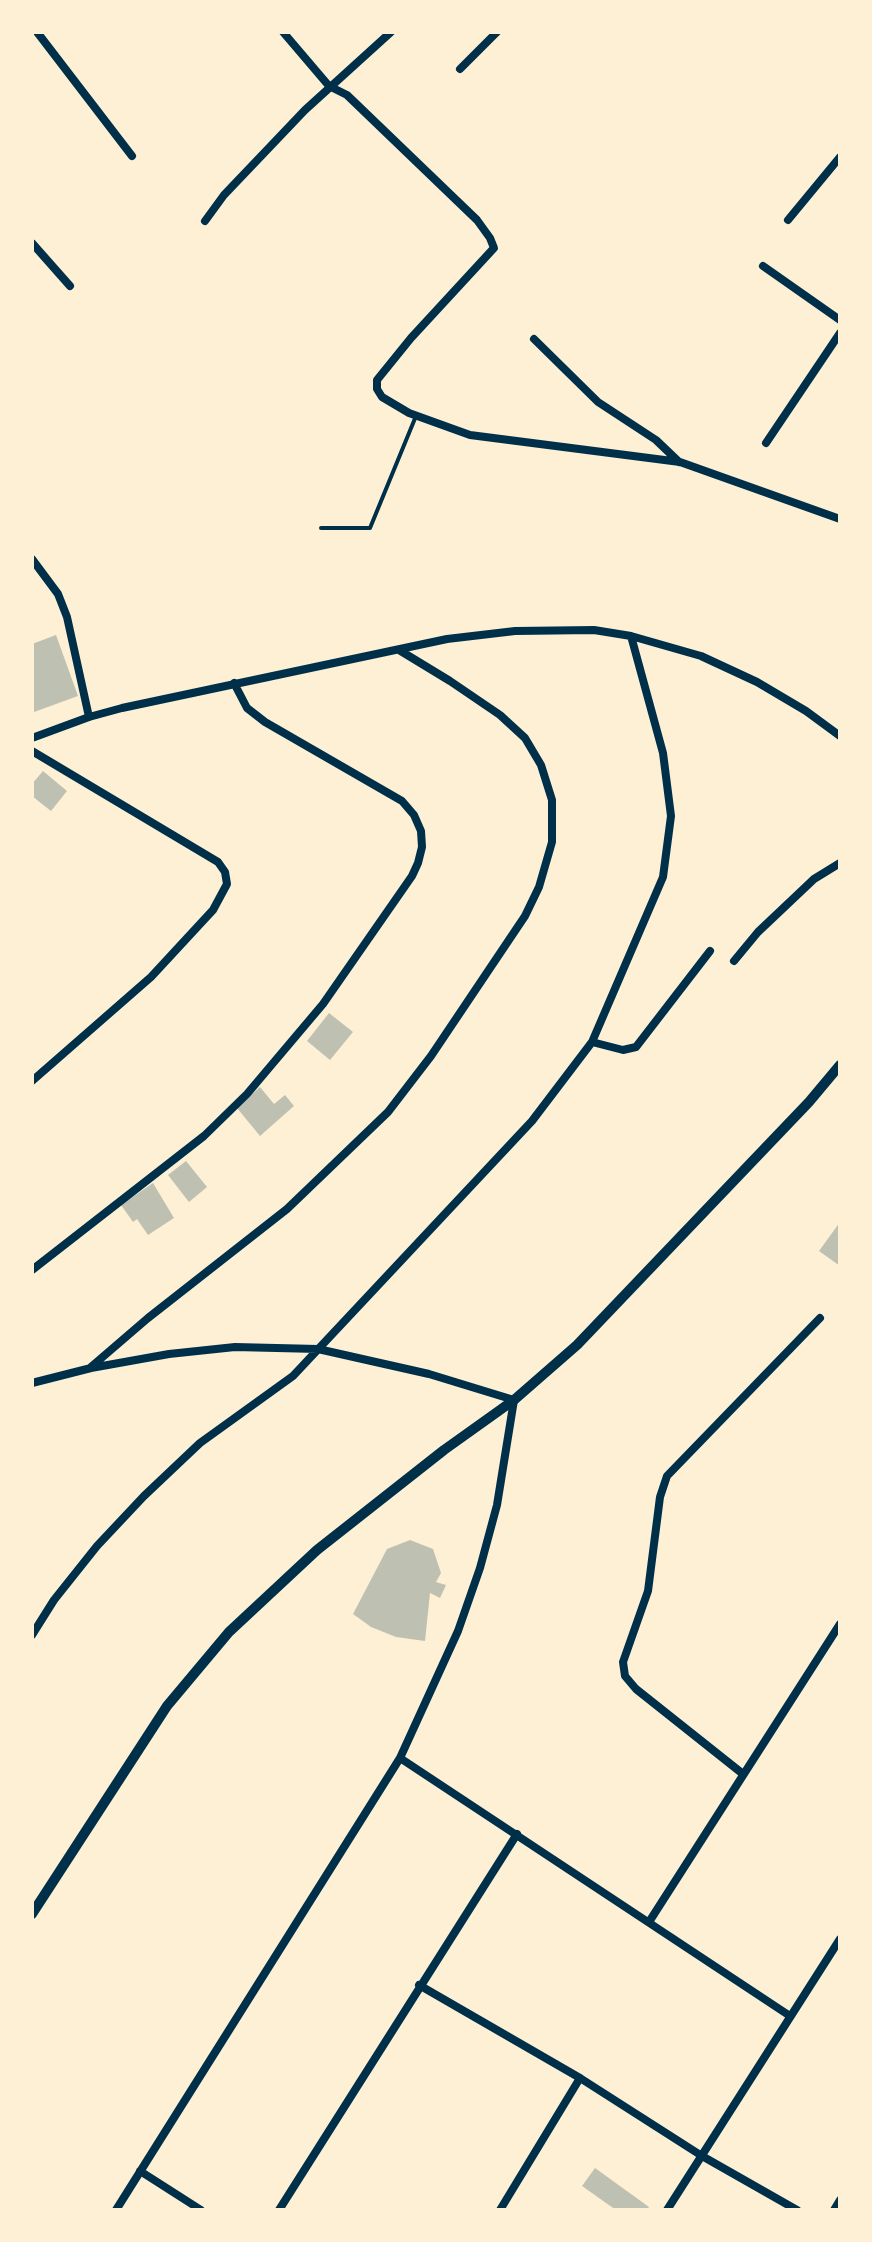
<!DOCTYPE html>
<style>
body{margin:0}
#map{position:relative;width:872px;height:2242px;overflow:hidden;background:#fdf0d5;font-family:"Noto Sans",sans-serif}
canvas{display:block}
.frame{position:absolute;inset:0;border:34px solid #fdf0d5;pointer-events:none}
</style>
<div id="map">
<canvas width="872" height="2242"></canvas>
<div class="frame"></div>
</div>
<script>
const ctx = document.querySelector('canvas').getContext('2d');
ctx.lineJoin = 'round';
function fill(path, color) {
  ctx.fillStyle = color;
  ctx.fill(path, 'evenodd');
}
function toPath(rows) {
  const path = new Path2D();
  for (const r of rows) {
    path.moveTo(r[0], r[1]);
    for (let i = 2; i < r.length; i += 2) path.lineTo(r[i], r[i + 1]);
  }
  return path;
}
function stroke(path, color, width, dash) {
  ctx.strokeStyle = color;
  ctx.lineWidth = width;
  ctx.lineCap = dash ? 'butt' : 'round';
  ctx.setLineDash(dash || []);
  ctx.stroke(path);
}
fill(toPath([
 [56,635,78,696,34,712,32,644],
 [43,771,67,791,51,811,32,796,32,784],
 [329,1013,353,1032,330,1060,307,1041],
 [260,1087,274,1104,285,1095,294,1106,260,1136,237,1108],
 [186,1161,207,1187,189,1202,168,1175],
 [153,1183,174,1218,148,1235,137,1219,133,1222,121,1205],
 [840,1222,840,1266,819,1251],
 [410,1540,433,1549,441,1573,436,1582,446,1585,440,1598,430,1593,425,1641,396,1637,371,1627,353,1614,387,1549],
 [595,2168,649,2207,647,2210,616,2210,582,2186]
]), '#bec0b2');
stroke(toPath([
 [321,528,370,528,416,416]
]), '#003049', 4);
stroke(toPath([
 [37,32,132,156],
 [283,32,329,86,347,95,477,220,490,238,494,248,411,338,377,380,377,389,382,397,409,413,470,435,680,462,840,519],
 [460,69,497,32],
 [788,220,840,157],
 [205,221,224,195,305,110,391,32],
 [32,243,70,286],
 [763,266,840,320],
 [534,339,598,402,656,440,679,462],
 [766,443,840,333],
 [32,559,58,594,67,617,89,717],
 [32,738,89,717,122,708,447,639,515,631,594,630,631,636,701,656,757,682,806,711,840,736],
 [32,751,218,862,225,872,227,884,213,910,151,977,32,1081],
 [734,961,758,932,814,879,840,863],
 [592,1042,623,1050,636,1047,710,951],
 [32,1270,204,1136,247,1094,323,1004,412,876,418,863,422,847,421,831,414,815,402,801,265,722,247,708,234,683],
 [91,1367,148,1318,287,1209,388,1112,431,1056,525,916,539,887,552,842,552,800,541,765,525,738,500,715,450,681,399,650],
 [32,1383,91,1368,169,1354,235,1347,318,1349,429,1374,514,1400,497,1505,480,1568,458,1631,400,1758,116,2210],
 [32,1635,54,1600,97,1546,144,1496,200,1443,293,1376,532,1121,592,1042,663,877,671,816,663,753,631,636],
 [400,1758,790,2016],
 [743,1774,636,1689,625,1676,623,1662,648,1591,660,1497,667,1476,820,1318],
 [649,1922,840,1624],
 [419,1985,580,2078,702,2156,797,2210],
 [140,2171,201,2210],
 [279,2210,517,1834],
 [500,2210,580,2078],
 [667,2210,840,1939],
 [834,2210,840,2200]
]), '#003049', 8);
stroke(toPath([
 [32,1914,167,1706,229,1632,317,1550,444,1450,514,1400,577,1345,809,1102,840,1065]
]), '#003049', 10);
</script>
